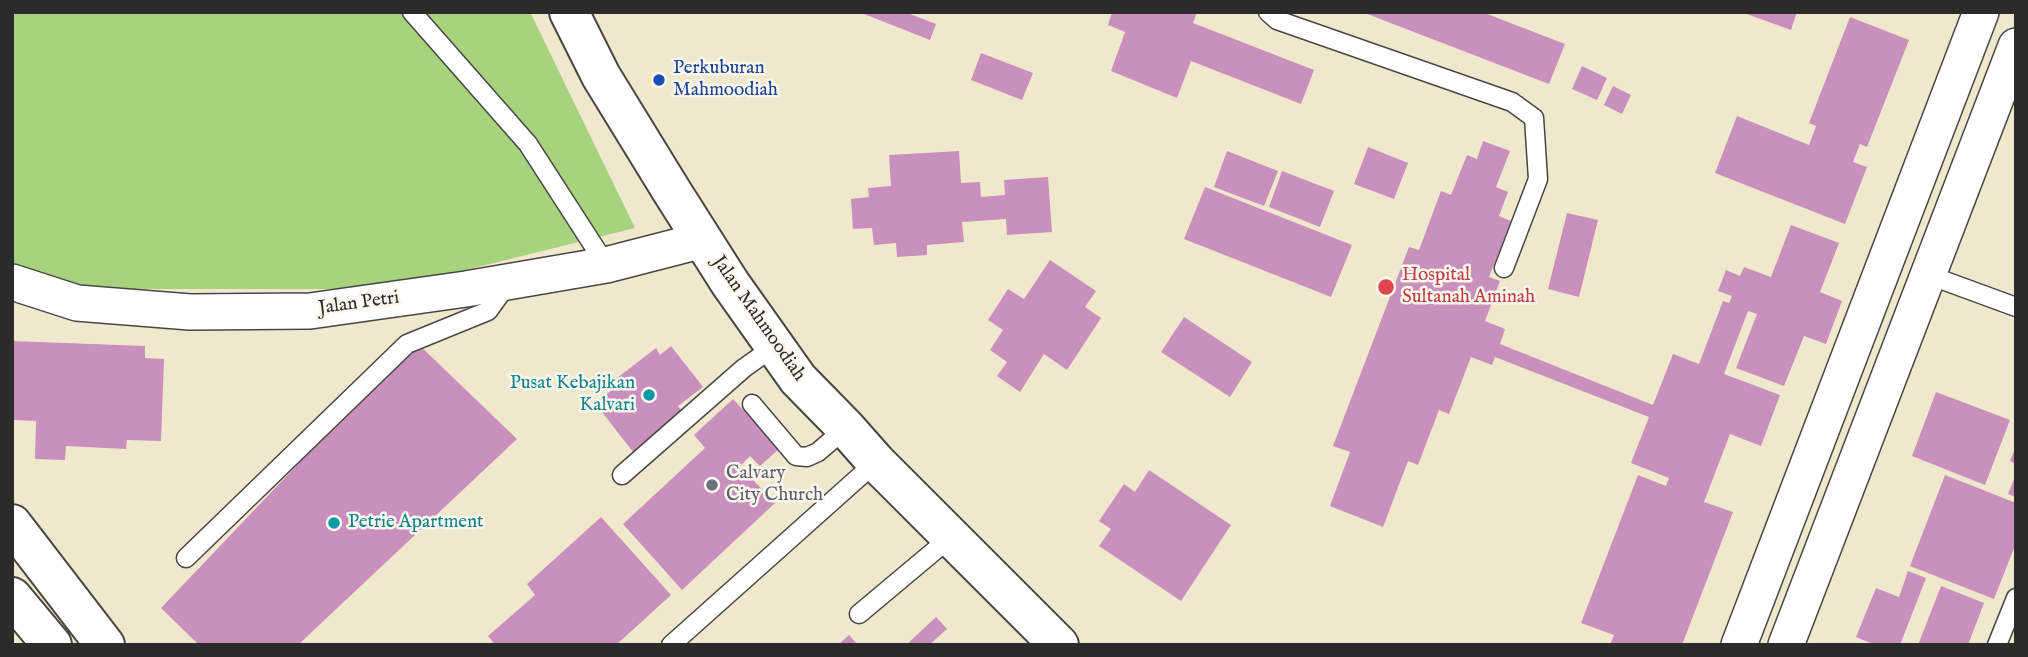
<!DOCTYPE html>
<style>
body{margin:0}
#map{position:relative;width:2028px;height:657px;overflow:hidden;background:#f0e8cd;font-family:"IM FELL English",serif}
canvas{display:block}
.frame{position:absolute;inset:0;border:14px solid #2b2b2b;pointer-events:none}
</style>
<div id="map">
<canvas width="2028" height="657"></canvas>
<div class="frame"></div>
</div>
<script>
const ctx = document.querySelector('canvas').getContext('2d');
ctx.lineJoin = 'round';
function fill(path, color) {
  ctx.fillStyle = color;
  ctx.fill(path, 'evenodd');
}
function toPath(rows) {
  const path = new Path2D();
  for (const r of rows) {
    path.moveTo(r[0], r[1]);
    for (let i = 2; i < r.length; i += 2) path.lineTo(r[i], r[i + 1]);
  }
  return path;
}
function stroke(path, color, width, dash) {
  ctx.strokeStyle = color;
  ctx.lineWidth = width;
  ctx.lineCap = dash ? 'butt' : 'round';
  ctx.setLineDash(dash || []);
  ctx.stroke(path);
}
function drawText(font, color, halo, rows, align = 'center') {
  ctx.font = font + ' "IM FELL English",serif';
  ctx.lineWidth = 5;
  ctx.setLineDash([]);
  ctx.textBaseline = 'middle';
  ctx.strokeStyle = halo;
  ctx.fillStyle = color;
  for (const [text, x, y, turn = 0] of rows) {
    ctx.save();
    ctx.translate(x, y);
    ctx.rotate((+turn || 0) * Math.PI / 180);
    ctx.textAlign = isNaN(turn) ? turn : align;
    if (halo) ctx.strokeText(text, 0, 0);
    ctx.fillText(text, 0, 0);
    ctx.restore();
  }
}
fill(toPath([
 [12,12,530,12,635,228,389,289,90,289,12,265]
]), '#a7d27e');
fill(toPath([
 [859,12,905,12,936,24,930,40],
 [1112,12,1197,12,1193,23,1314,70,1301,104,1191,61,1177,98,1111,71,1125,32,1108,25],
 [1362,12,1482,12,1565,44,1549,84],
 [1741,12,1797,12,1791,30],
 [1850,17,1909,40,1867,147,1860,144,1853,162,1867,167,1845,224,1715,173,1737,116,1809,145,1816,126,1809,123],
 [981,53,1033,73,1022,100,971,80],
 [1582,66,1607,78,1597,100,1572,89],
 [1613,86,1631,95,1622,114,1604,105],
 [1483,141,1510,151,1496,187,1508,192,1499,216,1511,221,1489,277,1500,281,1485,321,1505,329,1500,344,1653,405,1673,354,1699,364,1723,301,1729,303,1732,296,1718,291,1726,270,1740,276,1744,267,1771,277,1791,225,1839,243,1820,292,1842,301,1826,344,1804,336,1784,386,1736,368,1757,314,1748,311,1724,374,1780,395,1761,446,1730,434,1704,502,1733,512,1682,645,1610,645,1614,635,1581,623,1638,475,1666,486,1669,478,1631,463,1649,417,1495,357,1492,365,1471,357,1449,414,1439,410,1418,465,1408,461,1383,527,1330,506,1350,452,1333,446,1409,247,1419,250,1441,191,1451,195,1467,155,1477,159],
 [1368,147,1408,163,1394,199,1354,184],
 [959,151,961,183,980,182,981,197,1005,195,1004,180,1048,177,1052,232,1007,235,1006,219,962,222,964,242,927,245,927,255,897,257,896,243,874,245,872,228,853,229,851,199,869,197,868,188,891,186,889,155],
 [1227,151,1278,171,1264,206,1214,187],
 [1282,171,1334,191,1320,227,1269,207],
 [1205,187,1352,245,1331,297,1184,239],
 [1567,213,1598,220,1579,297,1548,289],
 [1050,260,1096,291,1085,307,1101,318,1067,370,1044,354,1020,392,997,376,1007,362,990,350,1003,330,988,320,1008,289,1024,299],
 [1184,317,1252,362,1230,397,1161,352],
 [12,341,145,346,145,358,164,359,161,441,127,440,126,449,66,446,65,460,35,459,36,421,12,420],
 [415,341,517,439,298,645,199,645,161,608],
 [671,346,703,387,678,406,684,413,633,452,595,403,621,383,617,378,656,348,660,355],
 [1936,392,2010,420,1985,485,1912,456],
 [733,399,779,449,760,466,750,456,740,466,775,503,682,590,623,524,705,448,694,435],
 [2016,446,2016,464,2010,461],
 [1149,470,1231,525,1181,601,1099,546,1111,529,1099,521,1124,484,1135,492],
 [2016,474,2016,497,2008,494],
 [1945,475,2016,503,2016,543,1994,599,1910,566],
 [601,517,671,595,616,645,491,645,493,642,488,636,535,595,527,584],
 [1908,571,1926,578,1900,645,1875,645,1856,637,1876,588,1899,597],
 [1941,586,1984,603,1968,645,1918,645],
 [936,617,947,629,929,645,906,645],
 [849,635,858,645,838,645]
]), '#c990bd');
const lane = toPath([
 [412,12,528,144,606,265],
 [1268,12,1277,20,1512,102,1534,118,1538,179,1504,268],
 [1926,274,2016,307],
 [752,404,796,456,807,457,818,452,846,428],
 [622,475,744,368,775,346],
 [186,558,407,344,488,311,509,282],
 [859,614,951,537],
 [671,645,876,462],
 [1997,645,2016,598]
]);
const street = toPath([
 [12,282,77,303,190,312,310,311,466,289,606,265,703,240],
 [1739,645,1981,12],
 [1786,645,2016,46]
]);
const secondary = toPath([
 [569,12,601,76,671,190,730,283,798,379,846,428,876,462,1059,645]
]);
const highway = toPath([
 [12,524,105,645],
 [12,597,52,645]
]);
stroke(lane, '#494743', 21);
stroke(street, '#494743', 38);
stroke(secondary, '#494743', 42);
stroke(highway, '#494743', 42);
stroke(lane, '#fff', 18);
stroke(street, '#fff', 35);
stroke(secondary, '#fff', 38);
stroke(highway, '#fff', 38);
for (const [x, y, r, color] of [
 [659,80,7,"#1a4fb4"],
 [1386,287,9,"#e0444e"],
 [649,395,7,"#0f9aa8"],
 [712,485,7,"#6b7280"],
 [334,523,7,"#0f9aa8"]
]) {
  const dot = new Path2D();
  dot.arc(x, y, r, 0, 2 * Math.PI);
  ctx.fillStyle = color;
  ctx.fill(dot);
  stroke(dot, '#fbf7ec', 2.5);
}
drawText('19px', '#164399', '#fbf7ec', [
 ["Perkuburan",673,69],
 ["Mahmoodiah",673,91]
], 'left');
drawText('19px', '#be3a42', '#fbf7ec', [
 ["Hospital",1402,276],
 ["Sultanah Aminah",1402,298]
], 'left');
drawText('19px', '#2b2b2b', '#fbf7ec', [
 ["Jalan Petri",359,304,-8],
 ["Jalan Mahmoodiah",758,319,55]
]);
drawText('19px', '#0d838f', '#fbf7ec', [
 ["Pusat Kebajikan",635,384],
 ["Kalvari",635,406],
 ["Petrie Apartment",348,523,"left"]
], 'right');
drawText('19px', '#5b616d', '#fbf7ec', [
 ["Calvary",726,474],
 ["City Church",726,496]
], 'left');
</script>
